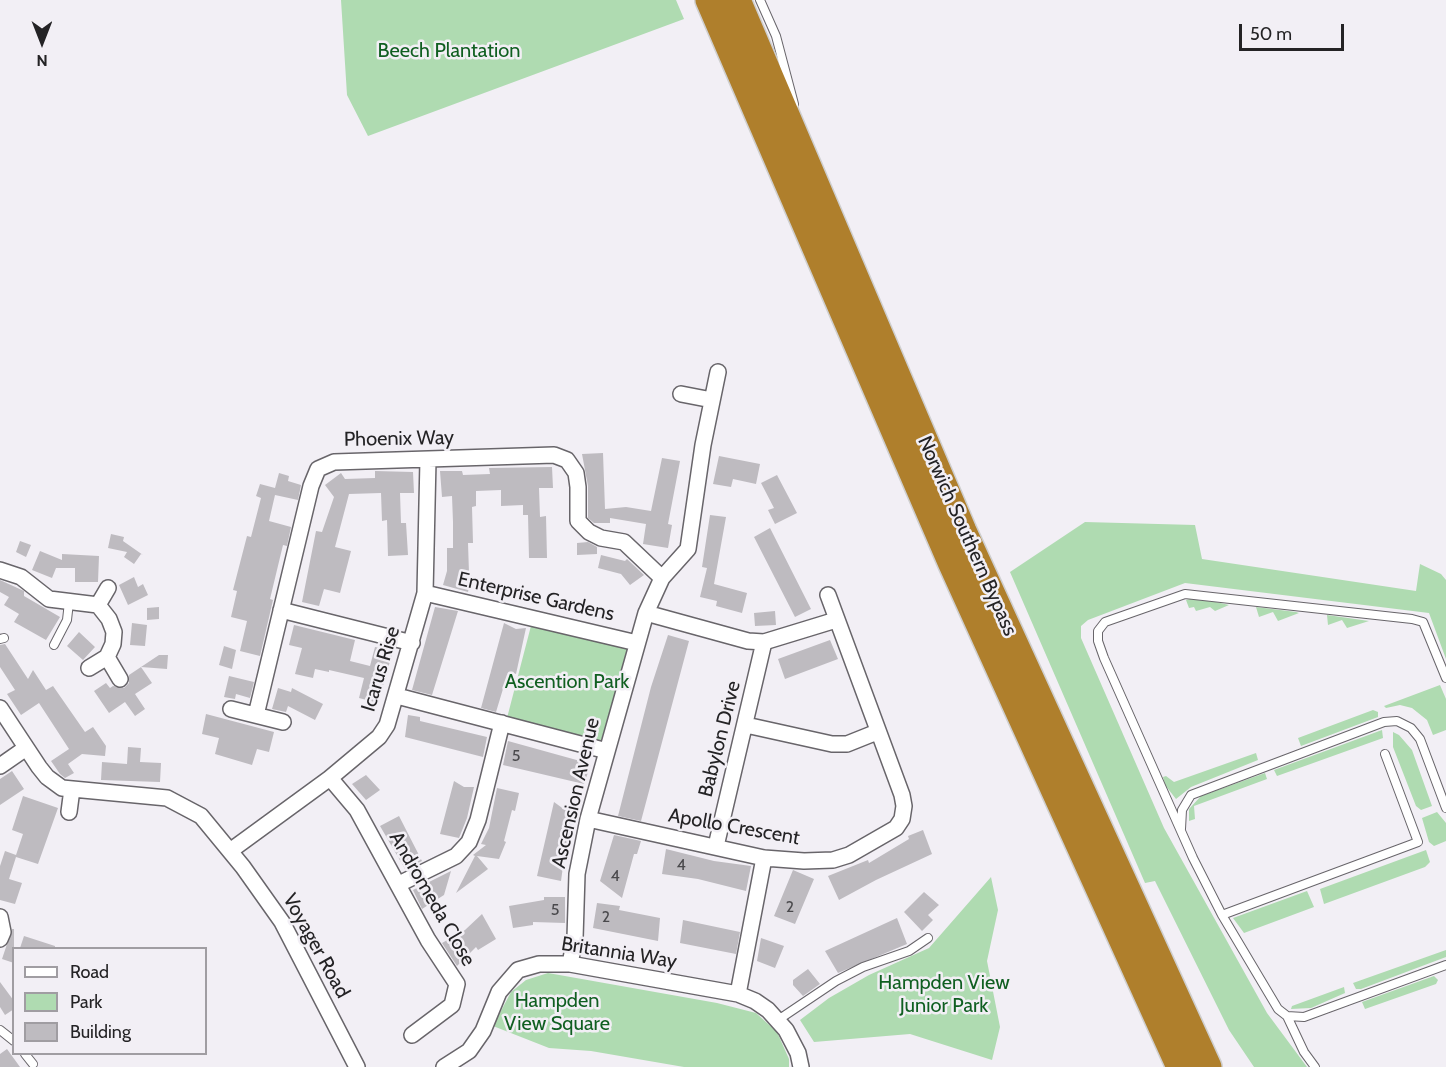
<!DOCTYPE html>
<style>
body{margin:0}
#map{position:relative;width:1446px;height:1067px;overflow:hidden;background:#f2eff5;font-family:Cabin,sans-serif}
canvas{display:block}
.legend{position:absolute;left:12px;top:947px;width:195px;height:108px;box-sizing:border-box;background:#f2eff5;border:2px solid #a09da2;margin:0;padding:8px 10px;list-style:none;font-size:18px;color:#242325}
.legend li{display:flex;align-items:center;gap:12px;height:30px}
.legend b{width:30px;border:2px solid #a09da2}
.north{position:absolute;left:12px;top:12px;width:60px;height:60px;-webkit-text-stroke:4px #f2eff5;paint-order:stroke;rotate:180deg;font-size:16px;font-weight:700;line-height:24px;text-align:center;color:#242325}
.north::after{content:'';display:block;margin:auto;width:21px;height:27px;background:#242325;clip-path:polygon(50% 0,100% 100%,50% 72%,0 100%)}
.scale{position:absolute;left:1239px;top:24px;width:105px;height:27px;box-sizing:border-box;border:3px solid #242325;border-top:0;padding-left:8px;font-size:18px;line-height:21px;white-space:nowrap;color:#242325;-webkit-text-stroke:4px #f2eff5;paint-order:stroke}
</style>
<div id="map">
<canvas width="1446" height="1067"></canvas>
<ul class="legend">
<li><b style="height:8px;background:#fff"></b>Road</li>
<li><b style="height:16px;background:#afdbb1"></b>Park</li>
<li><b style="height:16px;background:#bebbc0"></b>Building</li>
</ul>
<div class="north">N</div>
<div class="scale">50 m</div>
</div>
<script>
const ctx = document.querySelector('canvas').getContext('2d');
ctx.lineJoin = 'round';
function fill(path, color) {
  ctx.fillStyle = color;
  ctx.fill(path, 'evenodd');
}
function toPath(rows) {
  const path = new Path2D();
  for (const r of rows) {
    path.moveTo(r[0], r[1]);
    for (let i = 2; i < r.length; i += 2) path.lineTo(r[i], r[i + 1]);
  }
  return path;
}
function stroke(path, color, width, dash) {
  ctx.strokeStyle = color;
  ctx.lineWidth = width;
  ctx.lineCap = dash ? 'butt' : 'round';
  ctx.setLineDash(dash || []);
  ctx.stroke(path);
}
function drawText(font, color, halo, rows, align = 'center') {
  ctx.font = font + ' Cabin,sans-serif';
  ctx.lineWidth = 5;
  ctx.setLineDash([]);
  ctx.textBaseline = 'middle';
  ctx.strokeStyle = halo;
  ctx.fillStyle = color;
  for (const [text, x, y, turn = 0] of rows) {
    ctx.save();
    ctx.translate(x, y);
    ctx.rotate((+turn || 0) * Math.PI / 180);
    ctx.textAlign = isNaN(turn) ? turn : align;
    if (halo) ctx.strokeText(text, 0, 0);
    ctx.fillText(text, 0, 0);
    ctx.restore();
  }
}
fill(toPath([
 [341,0,676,0,684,19,368,136,347,95],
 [1085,522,1195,525,1202,559,1416,591,1420,564,1441,574,1446,580,1446,659,1429,613,1185,583,1088,620,1081,626,1081,638,1164,828,1267,1013,1307,1067,1254,1067,1229,1030,1155,881,1145,883,1010,572],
 [1190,599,1216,602,1229,605,1215,611,1210,607,1196,611,1194,607,1189,608,1186,600],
 [1256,607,1296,612,1299,613,1278,621,1273,612,1259,617],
 [1327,615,1369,621,1347,628,1342,620,1328,625],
 [532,622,629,646,601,741,507,718],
 [1440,685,1446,699,1446,730,1433,735,1427,720,1412,708,1400,705,1386,708,1384,706],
 [1373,710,1378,712,1378,717,1301,746,1298,738],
 [1382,730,1383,738,1277,776,1274,770],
 [1393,732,1399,735,1412,750,1432,806,1421,810,1416,806,1393,747],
 [1256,753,1258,760,1191,787,1176,799,1165,785,1163,777,1166,776,1174,782],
 [1265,773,1267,779,1194,806,1195,819,1189,821,1189,809,1201,796],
 [1437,812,1446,823,1446,841,1434,846,1429,842,1422,818],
 [1426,850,1430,862,1425,867,1324,904,1320,889],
 [991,877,998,910,987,961,1000,1027,992,1060,910,1034,814,1042,800,1020,829,998,869,975,929,948],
 [1307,891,1314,907,1244,933,1233,918],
 [1446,950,1446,957,1361,989,1356,989,1353,983],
 [548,973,717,1003,756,1013,777,1032,789,1059,789,1067,684,1067,591,1051,549,1048,493,1026,511,992,526,980],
 [1434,976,1438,980,1436,984,1365,1009,1362,1002],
 [1344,987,1345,993,1311,1008,1291,1009,1292,1006]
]), '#afdbb1');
fill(toPath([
 [603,453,605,509,626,507,651,511,662,458,680,461,668,524,672,525,668,548,643,544,646,524,610,518,610,523,594,523,588,518,588,486,582,454],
 [719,456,760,464,756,484,733,479,731,487,713,484],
 [552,467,553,488,539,488,540,517,546,516,547,558,529,558,528,515,523,515,523,505,501,506,501,490,476,491,476,506,472,507,473,543,468,543,469,573,472,574,468,592,443,585,447,571,447,548,453,548,453,522,452,496,442,497,440,471,462,471,463,475,490,474,489,468],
 [375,471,413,472,414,493,400,493,401,523,406,523,408,555,388,556,387,520,382,521,381,493,349,494,335,547,351,551,340,593,324,589,319,606,302,602,316,531,322,532,334,497,325,485,341,473,345,479,375,478],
 [279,473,289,476,288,481,301,485,298,500,275,495,269,521,291,527,287,546,283,545,270,599,273,600,260,656,240,651,247,621,231,617,237,591,233,590,247,536,251,537,261,498,256,496,260,484,275,488],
 [777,475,797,513,775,524,768,510,774,508,761,483],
 [710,515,726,517,714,584,747,593,742,613,716,606,717,601,700,597,707,568,702,567],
 [770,528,811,609,795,617,754,537],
 [111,534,124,537,123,541,143,555,141,554,134,564,124,557,127,552,108,548],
 [20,541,31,545,26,557,16,552],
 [588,542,597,547,597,554,577,555,577,543],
 [40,551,62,560,62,554,99,556,98,582,75,582,75,568,56,568,52,578,32,570],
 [601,555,625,561,627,559,644,575,630,585,621,574,598,568],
 [134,577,138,587,143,584,148,595,128,605,119,585],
 [0,580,24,591,24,596,60,617,46,640,14,622,19,614,4,605,9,597,0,592],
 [159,607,159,619,147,620,147,608],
 [435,607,458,611,432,695,412,690],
 [775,611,776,625,755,626,754,613],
 [132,623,147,625,145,646,130,645],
 [504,623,516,629,526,628,516,674,511,672,509,680,506,679,496,712,481,708],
 [294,625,355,640,350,661,370,666,375,647,393,651,378,703,359,698,364,678,329,670,329,672,315,669,313,678,295,674,302,648,289,645],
 [79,632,95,647,83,660,67,646],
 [668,635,689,641,641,821,618,816,651,687],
 [830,640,838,659,785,679,778,659],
 [5,644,28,679,33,670,46,690,53,686,85,732,93,727,106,746,105,756,82,754,68,764,74,773,65,778,60,774,51,761,69,749,39,703,21,715,7,694,15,690,0,667,0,645],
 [224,646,236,650,232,669,219,665],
 [159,655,168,655,167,669,141,667],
 [141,667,152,683,135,694,145,709,135,716,125,702,109,713,94,691,106,683,110,688,113,686,124,688,129,683,129,675],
 [229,676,254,682,250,698,236,694,235,699,224,697],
 [278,688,291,692,292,688,323,704,315,720,288,706,286,712,272,709],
 [206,714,274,732,269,752,257,749,252,765,215,754,219,738,202,734],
 [408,715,420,717,420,721,487,737,483,757,405,737],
 [508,741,591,764,584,784,503,765],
 [128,747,141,748,140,762,161,763,160,782,101,780,102,762,127,764],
 [12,771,24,789,0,805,0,779],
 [366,775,380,790,366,800,352,784],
 [454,781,464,787,474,787,467,818,459,838,440,834],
 [497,788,519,793,515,811,512,810,504,841,506,842,499,859,477,856,488,869,456,893,475,856,473,855,486,845,481,844,489,828],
 [23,796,58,808,38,864,16,857,9,879,22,883,15,904,0,900,0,866,5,851,16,855,23,834,12,830],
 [554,802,565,810,578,810,564,859,561,881,537,876],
 [399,816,422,861,405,869,380,826],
 [923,830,932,854,876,880,839,900,828,876,868,860,869,863,909,839,908,836],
 [614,835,641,841,637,854,634,854,622,898,600,881],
 [666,849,714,861,751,866,746,891,698,879,662,874],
 [793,870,814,879,795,924,774,916],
 [451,871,444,895,422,909,413,890],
 [924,892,939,905,928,915,933,920,922,931,904,912],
 [544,897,565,897,565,923,533,922,533,925,513,928,509,906,544,900],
 [597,903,620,906,619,910,660,918,658,941,593,928],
 [482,914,496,939,478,950,476,947,457,966,442,943,465,930],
 [897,918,907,944,838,973,825,951],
 [683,920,740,932,736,954,680,943],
 [12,929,14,929,14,963,2,959],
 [24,936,55,946,55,948,20,948],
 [761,938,784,946,775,968,757,961],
 [808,969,820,984,803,996,793,985,793,980],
 [0,982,14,1001,14,1009,5,1015,0,1007],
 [7,1049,20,1067,0,1067,0,1054]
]), '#bebbc0');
const lane = toPath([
 [760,0,776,36,794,104],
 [0,639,4,638],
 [54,645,67,620,69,602],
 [1446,678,1423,622,1412,619,1185,594,1105,622,1098,631,1098,641,1104,658,1193,858,1222,915,1278,1009,1287,1016,1304,1017,1446,965],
 [1181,829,1182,810,1191,795,1384,722,1397,721,1411,728,1420,739,1446,808],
 [1222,915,1418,842,1385,754],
 [1287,1016,1304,1052,1315,1067],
 [778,1020,836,981,863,967,909,951,928,938],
 [0,1030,14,1041],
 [25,1054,33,1064]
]);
const street = toPath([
 [681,394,712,400],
 [0,570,21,577,49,599,98,605,109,619,114,632,113,644,107,657,89,668],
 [425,593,637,643],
 [98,605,108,588],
 [281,610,412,643],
 [646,613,748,641,764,642,836,620],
 [107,657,120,679],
 [397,696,607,751],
 [0,708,39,767,47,777,62,788,167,798,201,816,243,867,282,922,357,1067],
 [231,709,283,722],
 [256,715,311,486,318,469,334,462,554,455,567,460,576,473,578,487,578,521,589,532,601,538,624,542,662,578],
 [746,725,832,744,847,744,877,732],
 [0,766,26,748],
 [330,778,357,810,428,940,457,984,452,1005,412,1035],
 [69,812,72,789],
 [588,819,764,858,804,861,833,860,849,855,896,828,902,819,904,806,902,795,828,595],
 [716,846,764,642],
 [230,851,330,778,379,737,387,725,425,593,428,460],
 [399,884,456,856,469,842,478,820,502,723],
 [0,917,3,932,0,939],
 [570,964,575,938,577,874,588,819,646,613,662,578,688,549,703,445,718,372],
 [738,994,764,858],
 [444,1067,469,1051,483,1031,499,992,518,970,539,964,570,964,738,994,755,1001,768,1010,786,1030,798,1053,801,1067]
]);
const highway = toPath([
 [709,0,951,562,1180,1067],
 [737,0,963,531,1208,1067]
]);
stroke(lane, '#68656a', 10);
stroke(street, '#68656a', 18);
stroke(highway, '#cfcfcf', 30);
stroke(lane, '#fff', 8);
stroke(street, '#fff', 15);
stroke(highway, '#af7f2c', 27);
drawText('16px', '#4a494c', null, [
 ["5",516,756],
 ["4",681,865],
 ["4",615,876],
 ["2",790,907],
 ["5",555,910],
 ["2",606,917]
]);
drawText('20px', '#105f21', '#f2eff5', [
 ["Beech Plantation",449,51],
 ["Ascention Park",567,682],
 ["Hampden View",944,983],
 ["Junior Park",944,1006],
 ["Hampden",557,1001],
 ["View Square",557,1024]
]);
drawText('20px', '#242325', '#f2eff5', [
 ["Phoenix Way",399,439,-1],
 ["Norwich Southern Bypass",967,536,66],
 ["Enterprise Gardens",536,597,13],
 ["Icarus Rise",381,669,-73],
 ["Babylon Drive",720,739,-76],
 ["Ascension Avenue",576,793,-77],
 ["Apollo Crescent",734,827,10],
 ["Andromeda Close",432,899,60],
 ["Voyager Road",316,946,61],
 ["Britannia Way",619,953,9]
]);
</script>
